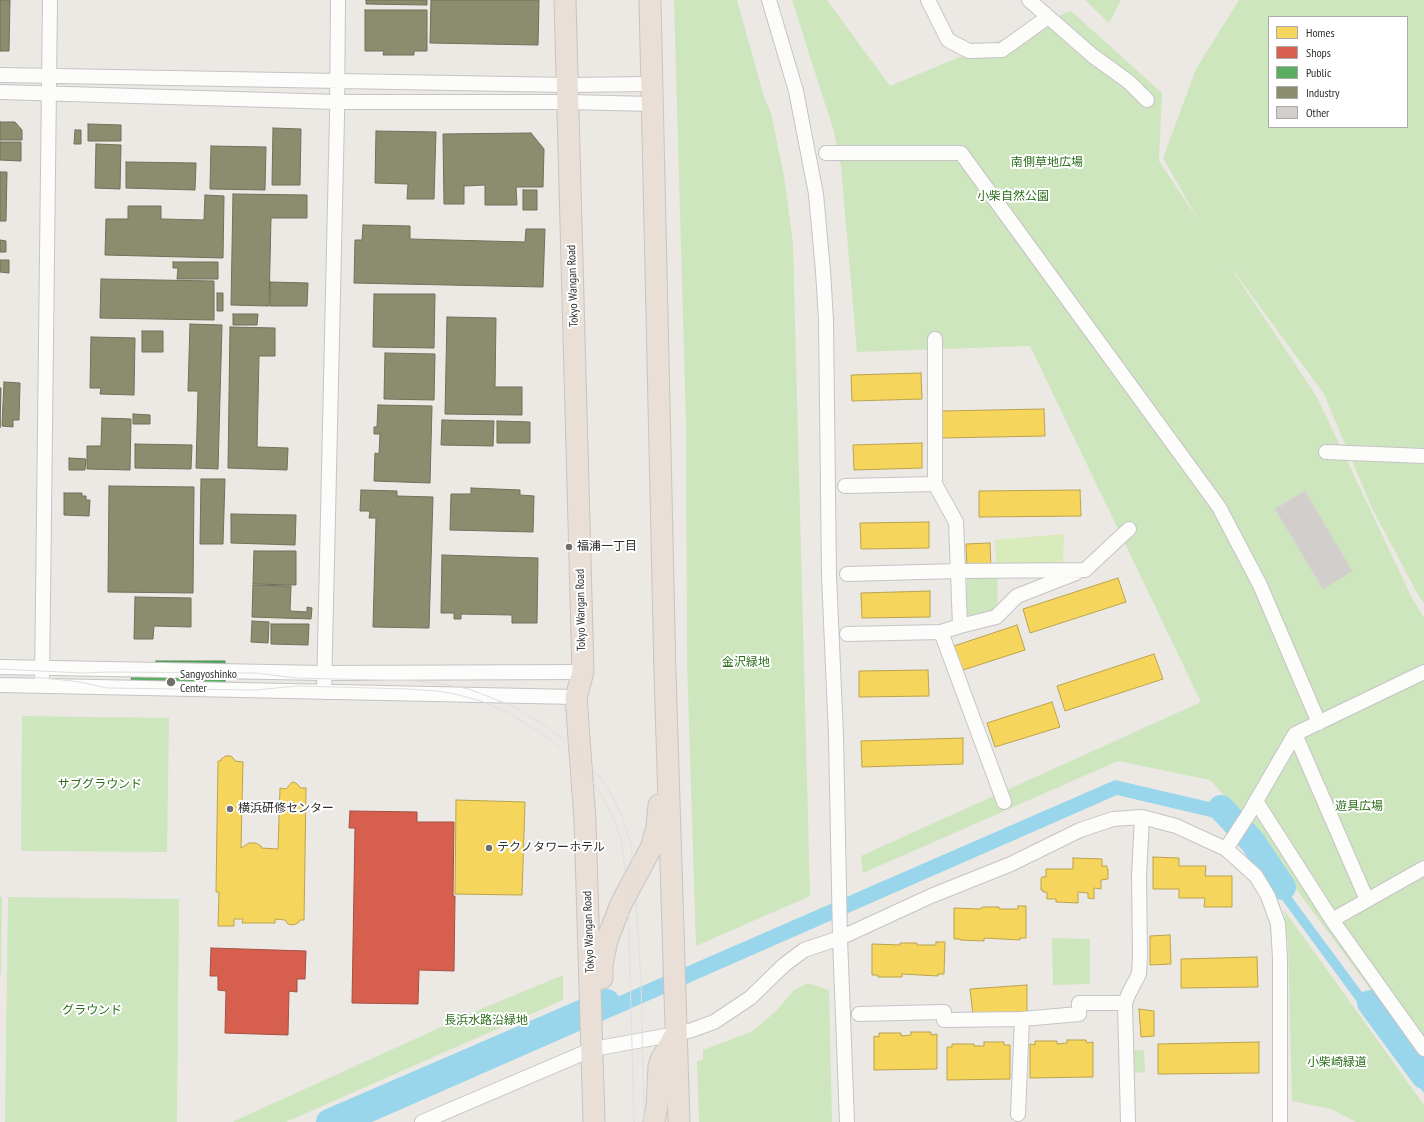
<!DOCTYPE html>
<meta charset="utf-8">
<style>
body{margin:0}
#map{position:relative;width:1424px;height:1122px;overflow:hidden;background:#ece8e4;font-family:"PT Sans Narrow",sans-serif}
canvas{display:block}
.legend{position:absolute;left:1268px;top:16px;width:140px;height:112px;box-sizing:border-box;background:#fff;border:1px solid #ababab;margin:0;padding:5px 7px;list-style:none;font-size:12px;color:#2e2e2e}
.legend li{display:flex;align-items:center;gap:8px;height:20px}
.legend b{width:20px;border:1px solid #ababab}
</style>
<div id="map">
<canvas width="1424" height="1122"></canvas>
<ul class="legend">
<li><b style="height:11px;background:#f6d55c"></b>Homes</li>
<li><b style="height:11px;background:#d6604d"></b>Shops</li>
<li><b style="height:11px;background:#5aae61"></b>Public</li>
<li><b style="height:11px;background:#8c8c6e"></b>Industry</li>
<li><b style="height:11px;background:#d1cecb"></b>Other</li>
</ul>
</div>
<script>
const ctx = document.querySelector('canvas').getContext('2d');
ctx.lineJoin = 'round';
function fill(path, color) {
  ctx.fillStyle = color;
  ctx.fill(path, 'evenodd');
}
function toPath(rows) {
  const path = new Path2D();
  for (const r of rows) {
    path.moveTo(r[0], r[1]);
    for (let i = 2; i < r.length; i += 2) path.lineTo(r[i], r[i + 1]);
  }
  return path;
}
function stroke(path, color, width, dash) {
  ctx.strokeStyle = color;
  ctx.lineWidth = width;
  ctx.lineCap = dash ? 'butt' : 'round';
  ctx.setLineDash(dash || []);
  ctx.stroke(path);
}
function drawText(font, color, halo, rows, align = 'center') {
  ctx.font = font + ' "PT Sans Narrow","Noto Sans JP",sans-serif';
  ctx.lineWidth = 4;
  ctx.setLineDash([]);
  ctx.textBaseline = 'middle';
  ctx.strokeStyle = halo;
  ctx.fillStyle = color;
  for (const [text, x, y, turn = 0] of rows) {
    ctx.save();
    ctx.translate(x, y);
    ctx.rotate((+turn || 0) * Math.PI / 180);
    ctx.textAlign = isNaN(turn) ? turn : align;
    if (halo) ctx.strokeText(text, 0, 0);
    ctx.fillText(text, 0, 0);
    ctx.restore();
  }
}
fill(toPath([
 [674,0,737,0,764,97,771,113,784,176,793,243,810,896,696,946,687,662,686,424],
 [792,0,827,0,890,86,1071,11,1162,93,1159,161,1199,221,1163,158,1196,69,1239,0,1424,0,1424,603,1417,593,1371,506,1324,394,1227,262,1317,397,1411,596,1424,618,1424,1062,1240,813,1210,780,1118,761,863,873,861,856,1201,702,1030,346,857,352,841,167,834,132],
 [1269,17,1407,17,1407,127,1269,127],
 [1085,0,1121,0,1109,23],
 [967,577,998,577,997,608,967,619],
 [22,716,169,718,167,852,21,851],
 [0,897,2,897,1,974,0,974],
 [8,897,179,899,177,1122,5,1122],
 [1284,910,1424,1105,1424,1122,1356,1122,1331,1109,1292,1101,1288,943],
 [1052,938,1090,939,1090,984,1053,985],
 [563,975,563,1000,286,1122,232,1122,481,1009],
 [808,983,829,990,832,1122,699,1122,697,1062,703,1059,703,1050,753,1031,776,1011,794,990],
 [1134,1050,1144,1050,1145,1072,1135,1073]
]), '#cee6be');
fill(toPath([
 [1064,534,1063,563,996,564,995,540]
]), '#d9eabb');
fill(toPath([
 [1115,780,1218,804,1248,838,1424,1076,1424,1093,1241,844,1219,819,1117,795,372,1122,330,1122]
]), '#99d6ec');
const homes = toPath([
 [921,373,922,399,852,401,851,375,921,373],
 [1044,409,1045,436,942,438,942,411,1044,409],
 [922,443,922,468,854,470,853,445,922,443],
 [1080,490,1081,516,979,517,979,491,1080,490],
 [929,522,929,548,861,549,860,523,929,522],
 [990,543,991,568,967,569,966,544,990,543],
 [1118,578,1126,602,1030,633,1023,609,1118,578],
 [930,591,930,617,862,618,861,593,930,591],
 [1017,625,1025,650,960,671,951,647,1017,625],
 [1154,654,1163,679,1065,711,1057,686,1154,654],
 [928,670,929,696,859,697,859,671,928,670],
 [1052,702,1060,727,995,747,987,723,1052,702],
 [963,738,963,764,862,767,861,741,963,738],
 [226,756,231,756,233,758,235,761,243,762,241,848,249,843,256,843,261,846,261,848,278,849,280,788,286,789,292,782,296,783,301,788,306,788,304,920,300,920,298,923,293,925,288,924,285,920,275,919,275,923,242,923,243,919,234,919,234,926,218,926,219,892,216,892,218,761,221,761,221,759,226,756],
 [456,800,525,802,522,895,455,894,456,800],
 [1153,857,1179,858,1179,866,1206,866,1205,876,1232,876,1232,907,1204,907,1205,898,1179,898,1179,889,1153,889,1153,857],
 [1073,858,1102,859,1102,866,1107,866,1107,869,1108,869,1108,879,1101,880,1101,889,1094,888,1094,899,1088,898,1088,893,1078,892,1078,903,1056,902,1056,899,1047,899,1047,892,1043,892,1043,890,1041,890,1041,879,1042,877,1046,877,1046,869,1073,869,1073,858],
 [1018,906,1026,906,1026,938,1020,938,1020,940,984,938,984,941,960,940,960,939,954,939,954,908,981,909,982,907,999,907,999,909,1018,909,1018,906],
 [1170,935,1171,964,1150,965,1150,936,1170,935],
 [936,942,945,942,944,974,938,974,938,976,902,974,902,977,878,977,878,975,872,975,872,944,900,945,900,943,917,943,917,945,936,945,936,942],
 [1257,957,1258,987,1181,988,1181,959,1257,957],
 [1027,985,1027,1015,973,1015,970,989,1027,985],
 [1139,1009,1154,1011,1154,1036,1141,1037,1139,1009],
 [911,1032,931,1032,931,1035,937,1034,937,1069,874,1070,874,1036,879,1037,879,1033,901,1033,901,1036,911,1035,911,1032],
 [1067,1040,1086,1040,1087,1043,1093,1042,1093,1077,1030,1078,1030,1044,1035,1045,1035,1041,1057,1041,1057,1044,1067,1043,1067,1040],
 [984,1042,1004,1042,1004,1045,1010,1045,1010,1079,947,1080,947,1047,952,1047,952,1044,974,1044,974,1046,984,1046,984,1042],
 [1259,1042,1259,1073,1158,1074,1158,1044,1259,1042]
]);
fill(homes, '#f6d55c');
stroke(homes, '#baa34e', 1);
const shops = toPath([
 [350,811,417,812,417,822,454,822,453,896,455,896,454,971,419,970,418,1004,352,1003,355,828,349,828,350,811],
 [211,948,306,951,305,979,297,979,297,992,289,991,288,1035,225,1033,226,991,218,990,218,976,210,976,211,948]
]);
fill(shops, '#d6604d');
stroke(shops, '#a45144', 1);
const public = toPath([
 [156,661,225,661,225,688,131,688,132,666,156,667,156,661]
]);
fill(public, '#5aae61');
stroke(public, '#4d8852', 1);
const industry = toPath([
 [0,0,10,0,9,51,0,51,0,0],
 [366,0,427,0,427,5,366,4,366,0],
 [431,0,539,0,538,45,430,43,431,0],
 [365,10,427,10,427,51,414,51,414,55,383,55,384,51,365,51,365,10],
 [0,122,15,122,22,130,22,140,0,140,0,122],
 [88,124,121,125,121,141,88,141,88,124],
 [273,128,301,129,300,185,272,185,273,128],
 [75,130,81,130,81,144,74,144,75,130],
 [376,131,436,132,434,199,407,199,408,184,375,183,376,131],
 [531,133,544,149,543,187,516,187,517,205,485,205,485,185,464,186,464,204,444,204,443,134,531,133],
 [0,142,21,142,21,161,0,160,0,142],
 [96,144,121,145,120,189,95,188,96,144],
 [211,146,266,147,265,190,210,189,211,146],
 [126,162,196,163,195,190,126,188,126,162],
 [0,172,7,172,6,221,0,221,0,172],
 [523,190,537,190,537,210,523,210,523,190],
 [233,194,307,195,307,218,271,218,269,306,231,305,233,194],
 [205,195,224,196,223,258,105,255,106,219,128,219,128,206,161,206,161,219,204,220,205,195],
 [363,225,410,226,410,239,525,242,526,229,545,229,543,287,354,283,355,240,362,240,363,225],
 [0,240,6,241,6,252,0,252,0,240],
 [0,260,9,260,9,273,0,272,0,260],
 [173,262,218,262,218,279,177,279,178,268,173,268,173,262],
 [101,279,214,281,214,320,100,318,101,279],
 [270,282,308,283,307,306,270,306,270,282],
 [217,293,223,293,223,311,217,311,217,293],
 [374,294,435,294,434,348,373,347,374,294],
 [233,314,258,314,257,325,233,325,233,314],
 [447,317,496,318,495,387,522,387,522,415,445,414,447,317],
 [190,324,222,325,218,469,196,468,198,391,188,391,190,324],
 [230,327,275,328,275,356,259,356,257,447,288,448,287,470,228,468,230,327],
 [142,331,163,331,163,352,142,352,142,331],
 [91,337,135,338,134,395,100,394,101,388,90,388,91,337],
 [385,353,435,354,434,400,384,399,385,353],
 [4,382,20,383,19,420,13,420,13,427,2,426,4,382],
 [0,388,1,388,0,428,0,388],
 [378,405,432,406,430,483,374,481,375,453,379,454,380,434,374,434,374,427,377,427,378,405],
 [133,414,150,415,150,424,133,424,133,414],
 [102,418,131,419,130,470,87,469,87,446,101,446,102,418],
 [442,420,494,421,493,446,441,445,442,420],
 [497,421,530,422,530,443,497,443,497,421],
 [135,444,192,445,191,469,135,468,135,444],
 [69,458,86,459,85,470,69,470,69,458],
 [201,479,225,479,223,544,200,544,201,479],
 [109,486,194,487,193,593,108,592,109,486],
 [471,488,520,490,520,495,534,496,533,532,450,530,451,494,471,494,471,488],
 [361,490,397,491,397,496,433,497,429,628,373,627,376,518,369,518,370,511,360,511,361,490],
 [64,493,82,493,82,496,86,496,86,500,90,500,89,516,64,515,64,493],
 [231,514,296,515,295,545,231,543,231,514],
 [254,551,296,551,296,585,253,584,254,551],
 [442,555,538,558,537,623,512,623,512,615,461,614,461,619,454,619,454,613,441,613,442,555],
 [253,585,291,586,290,611,307,612,307,607,312,608,311,619,252,617,253,585],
 [135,597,191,598,191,627,154,626,153,639,134,639,135,597],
 [252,621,269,622,268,643,251,642,252,621],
 [271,624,309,624,308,645,271,644,271,624]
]);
fill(industry, '#8c8c6e');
stroke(industry, '#70705b', 1);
stroke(toPath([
 [1221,808,1252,841,1283,887],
 [1370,1003,1424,1076],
 [329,1122,607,1002]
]), '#99d6ec', 26);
const building = toPath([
 [1305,491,1352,571,1323,589,1275,509,1305,491]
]);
fill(building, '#d1cecb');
stroke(building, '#d7d4d0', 1);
const minor = toPath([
 [769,0,796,91,816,194,823,271,826,320,829,576,836,736,840,938,847,1122],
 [928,0,948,40,969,51,1002,50,1048,17],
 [1029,0,1093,56,1129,82,1147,100],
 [0,75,567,85,652,84],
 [0,92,337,102,567,102,652,104],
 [826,153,961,153,1219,507,1260,585,1319,723],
 [935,339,935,484,956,522,960,626],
 [1326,452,1424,456],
 [845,486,935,484],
 [847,574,958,571,1085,570,1129,529],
 [941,632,1004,802],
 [847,634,941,632,960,626,996,617,1017,596,1076,573],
 [0,667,324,673,583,672],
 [0,685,576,697],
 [42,685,50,0],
 [324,692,337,116,338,0],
 [1295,734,1367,900],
 [1256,801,1332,920,1424,1049],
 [1226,849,1248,815,1295,734,1424,672],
 [1332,920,1424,868],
 [859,1014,944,1012,944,1020,1022,1019,1018,1114],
 [1022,1019,1079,1014,1079,1003,1125,1003],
 [422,1122,593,1049,676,1034,692,1030,714,1022,750,998,784,965,804,950,840,938,931,896,1011,864,1080,830,1113,819,1142,817,1176,826,1226,849,1256,876,1268,896,1278,924,1280,958,1280,1122],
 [1128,1122,1125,1003,1129,993,1139,974,1140,955,1139,876,1142,817]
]);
const highway = toPath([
 [565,0,583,672,576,697,585,820,594,1122],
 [650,0,665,673,679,1122],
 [602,978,602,965,607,940,621,904,652,846,657,827,659,805],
 [654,1122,657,1106,659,1066,661,1060,676,1034]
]);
stroke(minor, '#c5c4c5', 16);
stroke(highway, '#c6c5c4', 23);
stroke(minor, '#fcfcfb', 14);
stroke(highway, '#eadfd6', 21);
stroke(toPath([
 [0,669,82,673,108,672,256,673,296,678,417,681,442,684,469,689,510,705,544,725,567,742,589,764,607,786,622,816,631,844,635,883,641,982,644,1122],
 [0,675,46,678,80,682,107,688,255,690,297,686,409,689,437,691,455,694,481,701,507,712,541,733,562,749,582,769,598,789,613,817,622,843,628,896,634,1122]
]), '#dfdfe1', 1);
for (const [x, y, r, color] of [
 [569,547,4,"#706f6e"],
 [171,682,5,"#706f6e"],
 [230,809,4,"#706f6e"],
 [489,848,4,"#706f6e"]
]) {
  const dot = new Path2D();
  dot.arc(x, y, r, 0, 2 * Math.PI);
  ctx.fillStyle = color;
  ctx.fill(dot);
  stroke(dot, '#fff', 1.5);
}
drawText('12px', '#2c6e1b', '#fff', [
 ["南側草地広場",1047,163],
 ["小柴自然公園",1013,197],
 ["金沢緑地",746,663],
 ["サブグラウンド",100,785],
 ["遊具広場",1359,807],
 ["グラウンド",92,1011],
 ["長浜水路沿緑地",486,1021],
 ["小柴崎緑道",1337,1063]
]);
drawText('12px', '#2e2e2e', '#fff', [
 ["Tokyo Wangan Road",573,286,-92],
 ["Tokyo Wangan Road",581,610,-91],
 ["Tokyo Wangan Road",589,932,-92]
]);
drawText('12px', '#2e2e2e', '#fff', [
 ["福浦一丁目",577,547],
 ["Sangyoshinko",180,675],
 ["Center",180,689],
 ["横浜研修センター",238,809],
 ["テクノタワーホテル",497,848]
], 'left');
</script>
